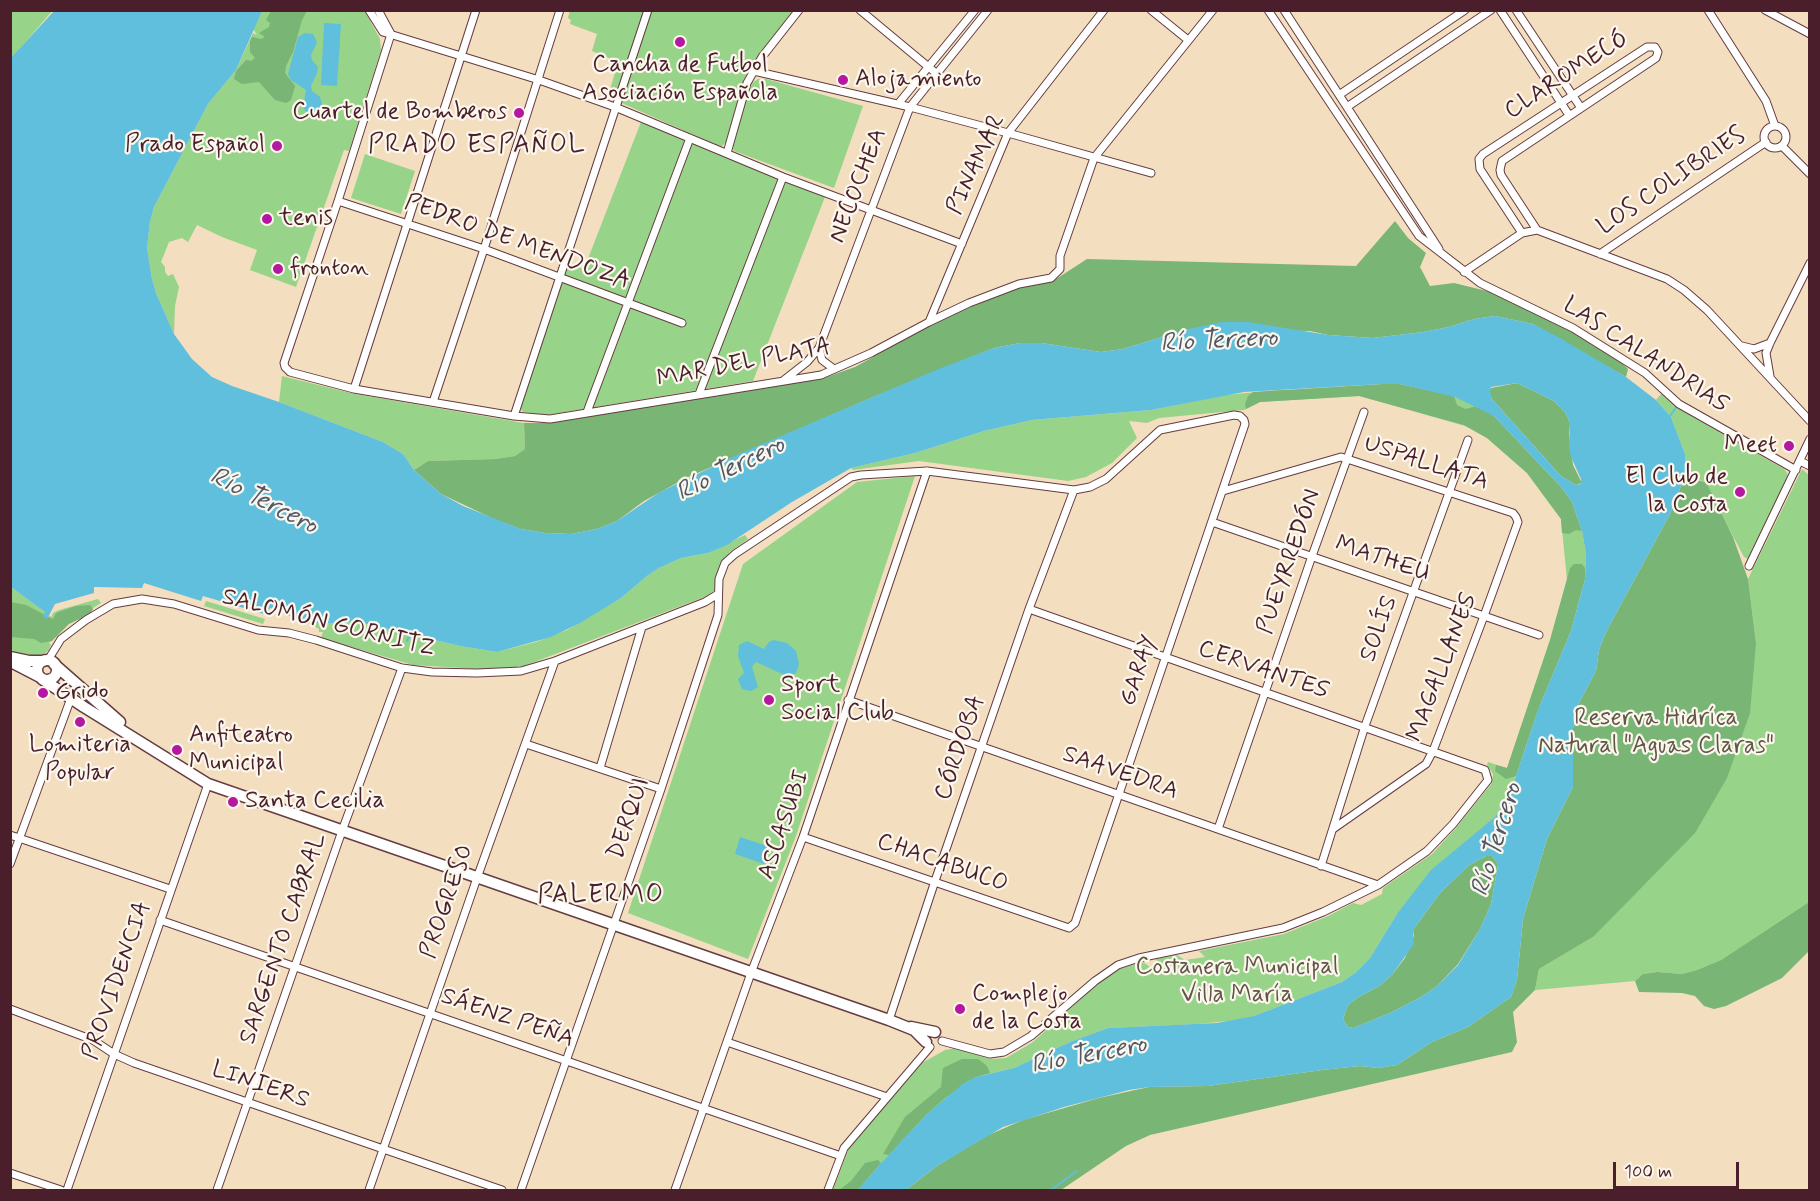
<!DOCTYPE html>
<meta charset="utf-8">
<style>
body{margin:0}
#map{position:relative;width:1820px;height:1201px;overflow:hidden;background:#f4dec0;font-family:Mynerve,sans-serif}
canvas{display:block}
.frame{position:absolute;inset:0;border:12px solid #4a1f2b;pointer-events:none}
.scale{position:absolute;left:1613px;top:1162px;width:126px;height:27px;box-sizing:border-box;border:3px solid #4a1f2b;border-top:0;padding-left:8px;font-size:18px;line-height:21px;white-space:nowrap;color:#4a1f2b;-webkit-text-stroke:4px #fbf7ec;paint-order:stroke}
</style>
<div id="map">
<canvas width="1820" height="1201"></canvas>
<div class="frame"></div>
<div class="scale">100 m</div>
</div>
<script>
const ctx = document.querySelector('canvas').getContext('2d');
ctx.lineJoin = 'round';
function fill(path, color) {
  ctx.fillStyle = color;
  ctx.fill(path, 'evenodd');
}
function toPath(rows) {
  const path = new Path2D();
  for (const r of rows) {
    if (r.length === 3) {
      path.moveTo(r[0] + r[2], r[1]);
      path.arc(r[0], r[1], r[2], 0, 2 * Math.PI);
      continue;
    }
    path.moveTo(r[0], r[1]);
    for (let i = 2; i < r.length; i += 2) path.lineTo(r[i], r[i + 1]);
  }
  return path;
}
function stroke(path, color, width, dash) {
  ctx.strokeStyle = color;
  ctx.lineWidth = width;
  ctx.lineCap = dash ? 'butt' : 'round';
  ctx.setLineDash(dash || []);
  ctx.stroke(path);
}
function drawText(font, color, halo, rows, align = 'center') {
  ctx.font = font + ' Mynerve,sans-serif';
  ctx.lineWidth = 4.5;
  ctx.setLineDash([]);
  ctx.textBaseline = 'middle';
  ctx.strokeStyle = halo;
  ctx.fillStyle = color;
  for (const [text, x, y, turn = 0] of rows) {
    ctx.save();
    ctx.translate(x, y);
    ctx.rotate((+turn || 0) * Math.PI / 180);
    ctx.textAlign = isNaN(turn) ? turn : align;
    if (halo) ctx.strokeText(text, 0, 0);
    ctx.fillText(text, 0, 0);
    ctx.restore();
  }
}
fill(toPath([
 [570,10,794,11,752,66,744,79,726,142,721,147,608,97,618,62,592,51,597,34,570,24,571,20,568,18],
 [11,11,52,11,11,59],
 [262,11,365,11,380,39,381,50,351,145,349,151,344,150,296,287,250,270,257,250,222,237,197,225,188,242,182,238,169,242,161,262,165,267,165,272,168,276,173,274,179,287,175,306,174,334,156,293,152,279,147,248,150,222,154,207,208,104,236,70,253,33,257,35,253,29],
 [758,79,766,79,863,106,834,188,734,151,732,147,747,96,752,83],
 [641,122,825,197,753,381,547,415,523,412,520,408,567,263,584,269],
 [365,154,415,171,401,214,351,198],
 [282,376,355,394,524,423,525,449,515,456,495,459,428,461,414,470,403,454,383,442,279,402],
 [1279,390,1430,390,1455,397,1477,406,1494,416,1582,531,1586,554,1585,579,1525,747,1511,791,1495,817,1397,914,1370,958,1355,973,1342,982,1254,1016,1238,1020,1198,1024,1108,1028,1070,1042,1014,1068,976,1077,927,1114,881,1163,858,1190,833,1190,849,1148,922,1063,945,1050,956,1048,991,1059,1006,1058,1033,1042,1098,983,1120,969,1143,962,1150,967,1160,964,1155,959,1177,955,1185,960,1205,957,1199,951,1284,934,1328,916,1353,903,1361,905,1382,894,1383,888,1432,854,1456,828,1492,783,1493,774,1487,765,1488,762,1507,768,1550,640,1567,580,1561,519,1527,473,1487,438,1465,426,1360,396,1260,402,1244,410,1159,418,1147,423,1129,421,1137,438,1112,463,1086,477,1068,481,919,461,853,470,851,468,915,453,984,431,1032,420,1151,410,1225,395],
 [1662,393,1678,408,1784,469,1787,473,1788,478,1748,559,1744,557,1704,481,1695,480,1681,486,1686,467,1685,454,1671,417,1656,400],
 [1802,469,1810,476,1809,902,1721,960,1697,970,1682,974,1657,972,1643,974,1635,981,1535,990,1539,969,1593,937,1756,643,1748,579],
 [915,476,796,836,748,959,628,913,743,564,857,482],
 [745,535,748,539,730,552,721,563,715,590,707,596,524,666,497,670,413,665,321,638,323,632,319,632,319,629,310,624,346,623,353,621,460,646,497,652,536,642,567,630,621,598,647,576,659,568,681,558,708,553],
 [11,587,45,612,47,619,50,615,51,618,53,613,59,610,98,599,101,603,63,627,49,643,51,645,48,651,40,656,25,657,11,652],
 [206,601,265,619,263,624,204,606]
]), '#97d388');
fill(toPath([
 [271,11,307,11,302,20,293,52,286,66,285,73,295,86,291,100,286,103,275,100,259,82,242,84,234,79,236,71,246,60,251,61,255,58,250,52,250,41,252,37,261,39,265,37,259,33,269,27,270,23,266,20],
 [1395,221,1408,238,1426,253,1420,267,1430,286,1454,283,1491,292,1529,309,1575,332,1623,364,1628,369,1626,377,1533,324,1495,316,1474,319,1449,327,1423,332,1373,338,1328,335,1310,331,1188,329,1123,349,1101,352,1041,343,1020,343,994,348,873,397,686,478,644,501,617,521,597,529,571,534,545,533,521,529,494,519,441,494,414,470,428,461,495,459,515,456,525,449,524,423,546,423,824,378,855,367,938,321,1020,286,1053,281,1087,259,1356,266],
 [1517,383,1554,401,1565,412,1570,423,1569,435,1573,465,1582,483,1576,485,1561,476,1492,399,1489,392,1491,388],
 [1382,384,1400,384,1454,396,1457,405,1465,409,1477,406,1494,416,1562,488,1572,502,1582,531,1576,530,1569,534,1562,533,1561,519,1527,473,1487,438,1464,425,1359,396,1260,402,1246,409,1245,404,1248,396,1253,392],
 [1695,480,1706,482,1733,537,1748,579,1756,643,1750,713,1727,778,1695,833,1593,937,1539,969,1535,990,1513,1012,1517,1042,1512,1052,1150,1135,1126,1146,1061,1190,906,1190,937,1166,984,1137,1023,1120,1099,1098,1149,1087,1208,1086,1322,1070,1360,1066,1378,1068,1397,1065,1432,1042,1468,1027,1511,997,1517,980,1523,919,1547,839,1573,787,1573,728,1578,705,1596,671,1599,650,1605,634,1670,514,1681,486],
 [1574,564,1582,564,1585,568,1585,579,1571,631,1538,710,1516,776,1506,779,1495,771,1496,765,1507,768,1550,640,1570,568],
 [11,602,26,605,53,619,56,613,76,606,90,605,93,609,90,614,69,624,52,641,41,643,34,639,11,637],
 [1486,856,1492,856,1498,864,1491,904,1480,929,1458,964,1437,986,1421,997,1390,1013,1353,1028,1348,1027,1343,1019,1348,1005,1357,998,1381,985,1392,975,1405,958,1414,936,1413,930,1440,893,1468,866],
 [1809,902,1809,951,1782,978,1726,1006,1714,1009,1704,1006,1695,996,1682,993,1639,992,1635,981,1643,974,1657,972,1682,974,1697,970,1721,960],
 [962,1059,978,1059,987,1066,990,1073,976,1077,945,1098,927,1114,889,1155,883,1154,905,1117,941,1087,943,1068],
 [878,1160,881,1163,858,1190,839,1190,851,1181,865,1163]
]), '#79b574');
fill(toPath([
 [54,11,262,11,236,70,208,104,154,207,150,222,147,248,152,279,156,293,174,334,192,359,212,377,232,386,279,402,383,442,403,454,414,470,441,494,463,506,521,529,545,533,571,534,597,529,617,521,660,492,741,453,941,368,994,348,1020,343,1041,343,1101,352,1123,349,1188,329,1222,322,1249,322,1328,335,1373,338,1423,332,1449,327,1474,319,1495,316,1533,324,1560,338,1626,377,1656,400,1671,417,1685,454,1686,467,1681,486,1670,514,1605,634,1599,650,1596,671,1578,705,1573,728,1573,787,1547,839,1523,919,1517,980,1511,997,1468,1027,1432,1042,1397,1065,1378,1068,1360,1066,1322,1070,1208,1086,1149,1087,1129,1090,1064,1107,1003,1127,937,1166,906,1190,858,1190,881,1163,927,1114,964,1083,976,1077,1014,1068,1070,1042,1108,1028,1217,1023,1254,1016,1342,982,1355,973,1370,958,1397,914,1431,870,1495,817,1511,791,1538,710,1571,631,1585,579,1586,554,1582,531,1572,502,1562,488,1494,416,1455,397,1400,384,1382,384,1244,392,1151,410,1032,420,984,431,915,453,851,468,792,502,727,545,708,553,681,558,659,568,647,576,621,598,580,623,551,637,497,652,460,646,354,621,346,623,310,624,270,608,267,615,203,596,201,601,144,583,142,588,94,587,94,593,55,604,47,619,43,616,45,612,11,587,10,59],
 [1517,383,1554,401,1565,412,1570,423,1569,447,1571,457,1581,479,1581,484,1576,485,1561,476,1492,399,1490,392,1491,387],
 [1486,856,1492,856,1498,864,1491,904,1480,929,1458,965,1437,986,1421,997,1390,1013,1353,1028,1348,1027,1343,1019,1348,1005,1357,998,1381,985,1392,975,1414,944,1413,930,1440,893,1468,866],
 [324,23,341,24,337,86,321,85],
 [305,33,313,34,317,42,311,55,312,60,318,67,317,73,311,86,312,91,320,97,322,104,318,110,311,113,306,112,303,107,306,90,291,80,288,74,298,37],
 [774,640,787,643,796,651,799,664,796,673,789,677,756,662,752,667,758,687,751,691,742,689,738,679,744,673,738,656,739,645,747,641,764,649,769,642],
 [740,837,770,847,764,864,735,854]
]), '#5fbfdd');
stroke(toPath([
 [1670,416,1677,406],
 [407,641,410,634],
 [1051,1190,1077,1171]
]), '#5fbfdd', 2);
const minor = toPath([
 [369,10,383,32,539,80,615,107,783,177,962,244],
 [378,10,391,34],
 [860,10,937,74],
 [1151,10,1188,40],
 [1268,10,1419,236,1480,283,1573,328,1645,373,1679,404,1796,470],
 [1284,10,1439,249],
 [1500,10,1569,115],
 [1516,10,1581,108],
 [1708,10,1766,101,1775,126],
 [1765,10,1810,34],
 [391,34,338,201,284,363,285,367,290,372,354,389,514,416,550,419,821,375,871,353,929,322,969,303,1019,284,1051,278,1060,269,1060,256,1094,158,1213,10],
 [754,71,910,107,1008,133,1151,173],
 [1339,95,1465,10],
 [898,104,975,10],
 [1347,107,1491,10],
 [1775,137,11],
 [1782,146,1810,174],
 [727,153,747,83,762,57,799,10],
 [338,201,484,249,682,323],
 [1522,233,1480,169,1479,159,1483,154,1647,47,1655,47,1658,52,1656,58,1502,161,1500,170,1501,175,1537,230],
 [1600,254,1766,142],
 [1464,272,1522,233,1537,230,1667,279,1684,290,1707,310,1810,421],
 [929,322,1008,133,1104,10],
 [1742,346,1754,349,1770,343],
 [819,348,822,360,834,369],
 [1770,376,1766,353,1770,343,1810,263],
 [784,380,807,362,819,348,910,107,988,10],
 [354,389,476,10],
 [699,394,783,177],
 [433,402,484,249,560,10],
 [587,412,690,138],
 [514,416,648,10],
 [1800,461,1810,466],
 [1223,491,1341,457,1513,513,1516,517,1518,522,1484,616,1433,751,1426,764,1333,829],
 [1212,522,1539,635],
 [1749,566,1810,439],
 [48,660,61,639,86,620,113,604,142,599,174,604,258,630,289,633,316,640,402,668,432,672,477,673,521,671,555,661,705,602,718,594],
 [848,700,1378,885],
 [526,744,661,789],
 [600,768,642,627],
 [1218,829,1312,556,1364,412],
 [10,835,170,889],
 [10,864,71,698],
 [1321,866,1365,726,1468,440],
 [160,920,841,1156],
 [10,1009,93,1040,114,1054,134,1063,502,1190],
 [889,1020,935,881,1029,609,1074,490],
 [942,1041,990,1054,1004,1052,1031,1036,1095,981,1118,965,1139,958,1283,928,1323,912,1378,885,1427,851,1453,824,1488,780,1485,770,1029,609],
 [727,1042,887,1097],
 [10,1173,61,1190],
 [67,1190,208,784],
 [217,1190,342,831,402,668],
 [369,1190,477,878,555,661],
 [521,1190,661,789,718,615,719,579,725,563,735,554,851,477,861,475,927,471,1074,490,1090,487,1106,479,1160,430,1234,415,1240,416,1244,420,1245,424,1075,923,1069,928,803,837],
 [675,1190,751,973,803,837,927,471],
 [828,1190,844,1148,930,1047]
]);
const secondary = toPath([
 [10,657,29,661,44,661],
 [47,670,10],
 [11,662,40,677],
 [54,664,120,722],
 [42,679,84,707,208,784,889,1020,914,1030,926,1042],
 [911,1027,935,1032]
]);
stroke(minor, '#643c41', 9);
stroke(secondary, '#643c41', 13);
stroke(minor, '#fff', 7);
stroke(secondary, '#fff', 10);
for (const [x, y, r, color] of [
 [680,42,6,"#b5179e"],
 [843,80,6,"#b5179e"],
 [519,113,6,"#b5179e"],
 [277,146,6,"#b5179e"],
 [267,219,6,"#b5179e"],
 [278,269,6,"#b5179e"],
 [1789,446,6,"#b5179e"],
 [1740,492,6,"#b5179e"],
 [43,693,6,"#b5179e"],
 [769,700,6,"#b5179e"],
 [80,722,6,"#b5179e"],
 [177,750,6,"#b5179e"],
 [233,802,6,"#b5179e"],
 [960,1009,6,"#b5179e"]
]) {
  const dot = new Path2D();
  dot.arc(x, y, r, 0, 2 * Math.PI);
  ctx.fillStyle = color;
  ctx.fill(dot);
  stroke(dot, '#fbf7ec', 2);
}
drawText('24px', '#4a1f2b', '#fbf7ec', [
 ["Cancha de Futbol",680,66,"center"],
 ["Asociación Española",680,94,"center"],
 ["Alojamiento",855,80],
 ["Cuartel de Bomberos",507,113,"right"],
 ["Prado Español",265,146,"right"],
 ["tenis",279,219],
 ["fronton",290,269],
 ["Meet",1777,446,"right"],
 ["El Club de",1728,478,"right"],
 ["la Costa",1728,506,"right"],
 ["Sport",781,686],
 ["Social Club",781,714],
 ["Grido",55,693],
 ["Anfiteatro",189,736],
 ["Municipal",189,764],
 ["Lomiteria",80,746,"center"],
 ["Popular",80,774,"center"],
 ["Santa Cecilia",245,802],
 ["Complejo",972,995],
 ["de la Costa",972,1023]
], 'left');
drawText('24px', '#4a1f2b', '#fbf7ec', [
 ["CLAROMECÓ",1567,76,-33],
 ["PINAMAR",977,165,-65],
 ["LOS COLIBRIES",1672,182,-34],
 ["NECOCHEA",859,186,-69],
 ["PEDRO DE MENDOZA",517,243,20],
 ["LAS CALANDRIAS",1645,356,33],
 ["MAR DEL PLATA",744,364,-11],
 ["USPALLATA",1426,464,18],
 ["MATHEU",1382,560,19],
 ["PUEYRREDÓN",1290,562,-71],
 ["SALOMÓN GORNITZ",328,624,14],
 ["SOLÍS",1380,629,-70],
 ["MAGALLANES",1443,668,-69],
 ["GARAY",1140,671,-71],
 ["CERVANTES",1263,671,19],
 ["CÓRDOBA",961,748,-71],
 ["SAAVEDRA",1120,774,19],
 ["DERQUI",630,819,-71],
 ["ASCASUBI",785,825,-71],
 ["CHACABUCO",942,864,19],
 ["PROGRESO",448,902,-71],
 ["SARGENTO CABRAL",284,939,-71],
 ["PROVIDENCIA",118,981,-71],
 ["SÁENZ PEÑA",507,1019,19],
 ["LINIERS",260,1086,19]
]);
drawText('24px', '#615547', '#fbf7ec', [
 ["Reserva Hidríca",1656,719],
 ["Natural \"Aguas Claras\"",1656,747],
 ["Costanera Municipal",1237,968],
 ["Villa María",1237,996]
]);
ctx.letterSpacing = '1.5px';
drawText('26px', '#4a1f2b', '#fbf7ec', [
 ["PRADO ESPAÑOL",477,147],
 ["PALERMO",601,897]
]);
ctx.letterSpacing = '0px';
drawText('italic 26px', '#515769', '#fbf7ec', [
 ["Río Tercero",1219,342,-3],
 ["Río Tercero",731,470,-26],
 ["Río Tercero",263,502,27],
 ["Río Tercero",1498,840,-73],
 ["Río Tercero",1089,1056,-11]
]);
</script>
